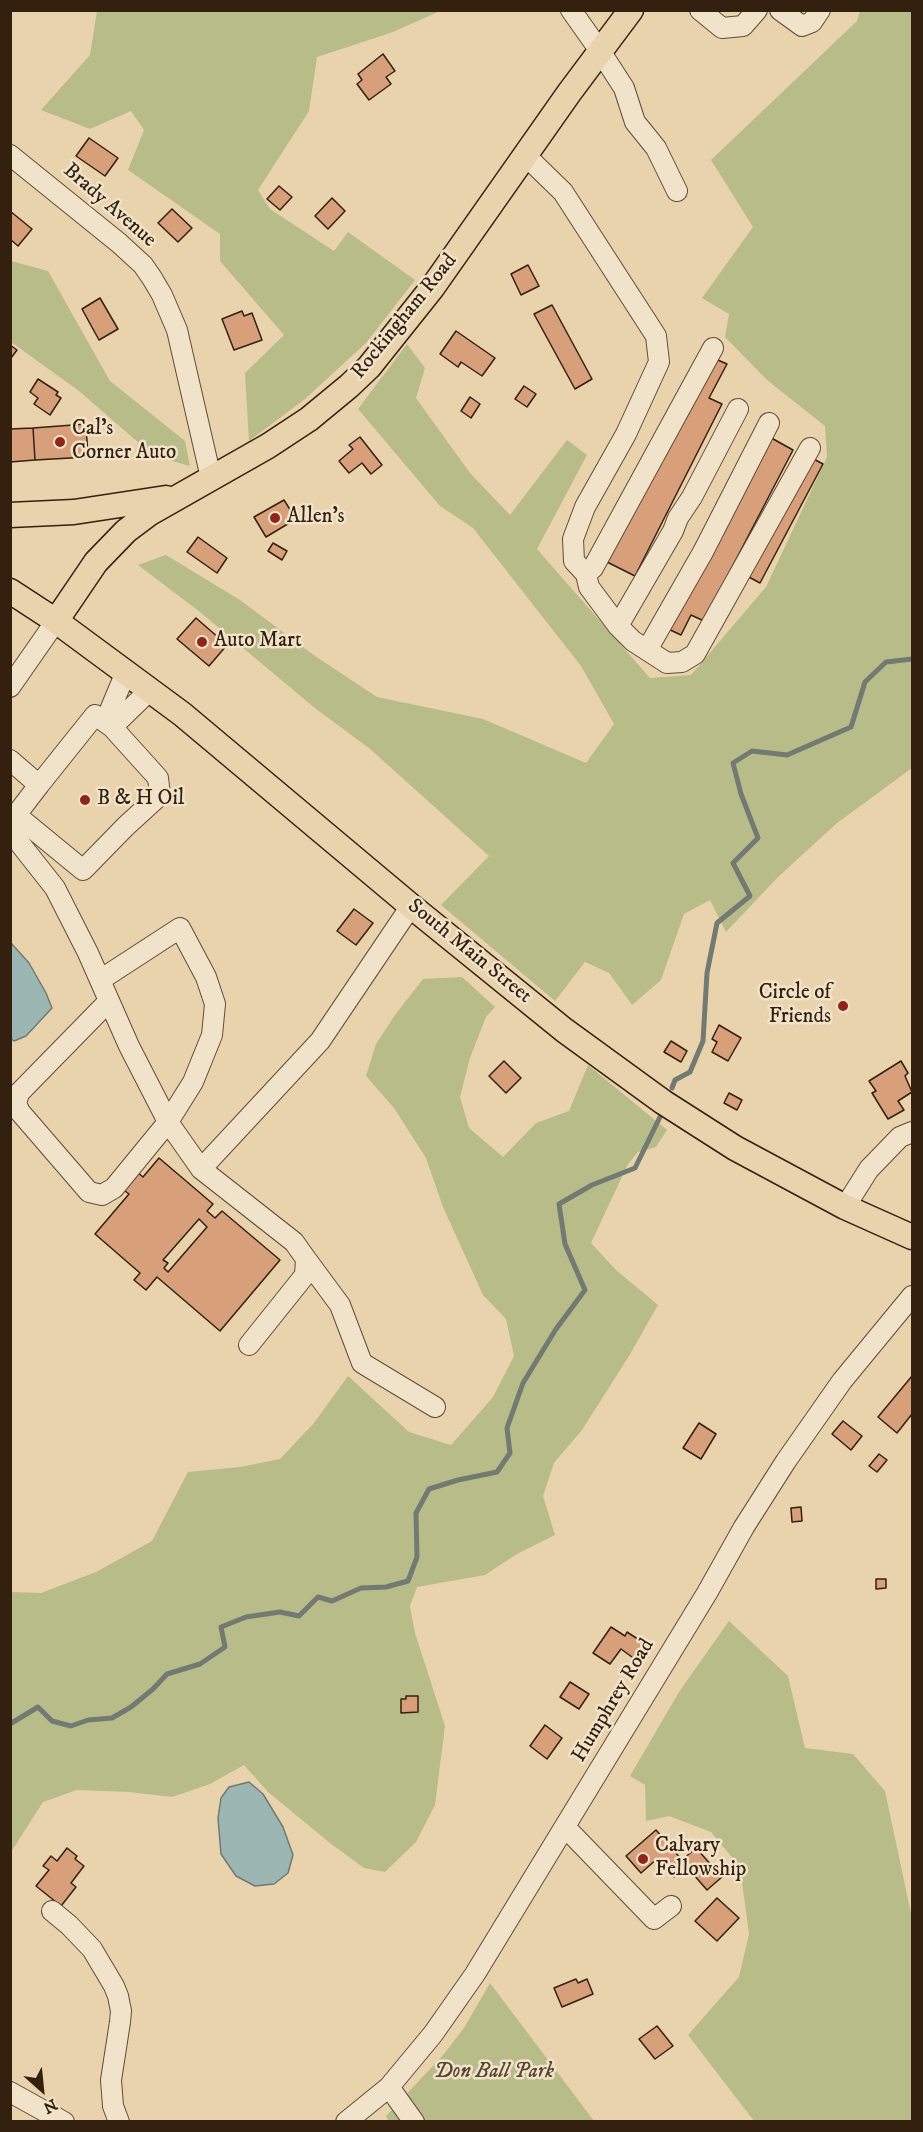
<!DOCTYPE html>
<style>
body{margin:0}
#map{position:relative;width:923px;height:2132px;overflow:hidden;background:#e9d3ad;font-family:"IM FELL DW Pica",serif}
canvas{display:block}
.frame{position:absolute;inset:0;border:12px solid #34200f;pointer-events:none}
.north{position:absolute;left:12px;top:2060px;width:60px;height:60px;-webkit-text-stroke:4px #f1e2ca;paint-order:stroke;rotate:153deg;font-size:16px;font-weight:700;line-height:24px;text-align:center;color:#34200f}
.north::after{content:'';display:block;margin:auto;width:21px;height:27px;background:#34200f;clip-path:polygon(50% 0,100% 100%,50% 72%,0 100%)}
</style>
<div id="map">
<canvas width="923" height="2132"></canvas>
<div class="frame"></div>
<div class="north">N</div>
</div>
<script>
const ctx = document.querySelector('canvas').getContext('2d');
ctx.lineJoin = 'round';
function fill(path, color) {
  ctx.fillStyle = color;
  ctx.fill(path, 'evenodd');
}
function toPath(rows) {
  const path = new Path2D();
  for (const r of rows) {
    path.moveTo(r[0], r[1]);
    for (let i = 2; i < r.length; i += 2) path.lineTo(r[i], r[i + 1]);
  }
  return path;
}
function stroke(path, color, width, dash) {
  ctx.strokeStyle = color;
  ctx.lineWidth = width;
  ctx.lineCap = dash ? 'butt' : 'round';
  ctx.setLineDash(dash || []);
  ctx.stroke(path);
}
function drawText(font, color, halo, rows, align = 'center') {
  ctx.font = font + ' "IM FELL DW Pica",serif';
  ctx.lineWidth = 5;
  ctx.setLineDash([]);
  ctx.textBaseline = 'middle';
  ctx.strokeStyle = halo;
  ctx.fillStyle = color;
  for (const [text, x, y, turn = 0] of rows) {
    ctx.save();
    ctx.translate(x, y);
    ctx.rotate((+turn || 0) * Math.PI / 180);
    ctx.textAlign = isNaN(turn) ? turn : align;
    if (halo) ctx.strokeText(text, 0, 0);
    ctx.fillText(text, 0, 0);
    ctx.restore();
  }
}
fill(toPath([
 [97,11,440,11,393,32,317,57,309,111,258,190,270,209,334,251,348,232,415,280,366,343,305,399,249,441,245,373,284,335,220,261,220,234,128,170,144,130,131,111,90,129,41,110,90,55],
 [860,11,912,11,912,768,837,823,778,877,726,932,710,900,684,914,661,980,632,1005,609,973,585,962,555,1001,441,905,489,856,369,748,316,709,200,612,138,565,166,555,240,600,315,656,377,697,483,719,586,763,614,724,581,666,473,528,440,506,358,409,407,344,425,368,416,398,470,473,510,515,567,440,587,455,537,549,650,678,691,675,766,587,827,457,825,426,767,380,725,337,729,314,702,298,753,227,711,160,857,21],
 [11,261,48,271,110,381,185,441,190,466,154,456,79,391,11,342],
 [462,977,495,1007,486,1017,470,1058,460,1097,469,1128,503,1157,536,1123,569,1111,588,1065,667,1130,656,1147,638,1152,628,1164,591,1243,616,1270,658,1305,629,1356,582,1430,554,1463,543,1496,555,1535,517,1554,485,1575,417,1587,410,1606,415,1633,445,1726,435,1805,416,1842,385,1872,364,1868,330,1843,268,1792,244,1765,210,1784,172,1797,129,1792,77,1790,43,1802,11,1852,11,1592,41,1593,96,1572,152,1541,188,1472,240,1467,280,1459,314,1423,348,1376,409,1432,451,1445,493,1397,514,1356,506,1319,483,1295,443,1207,426,1158,394,1108,366,1076,376,1044,395,1015,423,979],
 [729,1621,788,1676,805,1748,853,1754,885,1791,912,1918,912,2121,754,2121,688,2035,739,1977,749,1934,740,1867,711,1832,669,1816,646,1821,645,1785,630,1776,679,1692],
 [490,1983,594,2121,389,2122,386,2116,444,2054,464,2028]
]), '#b8bc89');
const water = toPath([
 [11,943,29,963,46,993,52,1008,26,1036,14,1041,10,1038,11,943],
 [249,1782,263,1794,283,1827,293,1855,288,1873,274,1884,255,1886,236,1876,221,1854,218,1818,221,1798,229,1787,249,1782]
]);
fill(water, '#9cb6b4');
stroke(water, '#727a72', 1.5);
stroke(toPath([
 [672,1088,675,1080,690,1072,703,1041,707,973,717,923,750,896,733,863,758,838,741,794,733,763,752,751,787,755,851,727,865,682,886,662,912,659],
 [10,1724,38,1707,52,1721,71,1726,88,1720,112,1718,131,1707,153,1689,167,1674,200,1664,225,1647,221,1627,246,1617,280,1612,299,1616,318,1597,332,1601,361,1588,386,1587,408,1581,417,1557,416,1513,429,1489,458,1480,497,1472,510,1453,507,1428,523,1383,556,1329,585,1290,565,1244,559,1204,592,1185,635,1168,660,1117]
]), '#727a72', 5);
const building = toPath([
 [383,54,395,71,386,77,391,84,369,100,357,84,362,80,358,74,383,54],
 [89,138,118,158,105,176,76,156,89,138],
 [279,186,292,197,280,210,267,199,279,186],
 [332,198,345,211,328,229,315,216,332,198],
 [172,209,192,228,178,242,158,223,172,209],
 [10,211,32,229,18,246,10,239,10,211],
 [528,265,539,286,521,295,511,274,528,265],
 [100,298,118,329,99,340,82,309,100,298],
 [552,305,592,379,575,389,534,314,552,305],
 [242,311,244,316,252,313,262,340,234,350,222,319,242,311],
 [456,331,495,358,482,376,461,362,458,367,440,354,456,331],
 [10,345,17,350,11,358,10,358,10,345],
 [711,357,727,364,709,398,722,404,635,576,607,562,711,357],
 [38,379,58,392,56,395,61,398,50,415,34,404,38,398,30,392,38,379],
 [524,386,536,394,527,407,515,399,524,386],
 [470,397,480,404,471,418,461,411,470,397],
 [86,424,88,457,35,460,33,428,86,424],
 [33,428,35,460,10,462,10,429,33,428],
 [766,435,793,450,704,621,691,615,681,635,666,628,766,435],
 [360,437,382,465,371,474,362,463,349,473,339,461,353,449,349,445,360,437],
 [810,457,823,464,760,583,747,576,810,457],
 [284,500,296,519,266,537,254,517,284,500],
 [198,537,227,558,217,573,187,552,198,537],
 [273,543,287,551,282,560,268,551,273,543],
 [196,618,227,645,209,666,177,639,196,618],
 [354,909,373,923,356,945,337,931,354,909],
 [719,1025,741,1038,728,1061,712,1052,717,1042,712,1039,719,1025],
 [671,1041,687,1051,681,1062,664,1052,671,1041],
 [504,1061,521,1078,506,1093,489,1076,504,1061],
 [901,1061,908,1073,905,1076,912,1092,898,1101,904,1110,888,1119,872,1093,876,1091,869,1081,901,1061],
 [729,1093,742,1100,737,1110,724,1103,729,1093],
 [159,1158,213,1204,207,1211,215,1218,222,1211,280,1260,220,1331,157,1277,146,1290,134,1280,140,1273,95,1234,129,1194,121,1188,136,1171,143,1177,159,1158],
 [199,1219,207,1227,168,1272,164,1268,168,1263,163,1260,199,1219],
 [912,1376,912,1414,897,1433,878,1417,912,1376],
 [843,1421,862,1436,851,1450,832,1434,843,1421],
 [699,1423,716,1434,701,1459,683,1448,699,1423],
 [879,1454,887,1460,877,1472,869,1466,879,1454],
 [801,1507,802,1521,792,1522,791,1508,801,1507],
 [876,1579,886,1579,886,1588,876,1589,876,1579],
 [611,1627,625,1636,627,1632,647,1645,636,1660,621,1649,610,1664,593,1653,611,1627],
 [570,1682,589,1694,579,1709,560,1697,570,1682],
 [406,1696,418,1696,418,1712,401,1713,401,1699,406,1699,406,1696],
 [545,1725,562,1738,547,1759,530,1746,545,1725],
 [656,1830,682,1860,696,1848,722,1877,707,1890,686,1866,674,1877,658,1858,641,1873,626,1856,656,1830],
 [67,1848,77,1856,75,1859,84,1866,71,1883,76,1887,61,1906,36,1886,49,1870,43,1866,51,1856,57,1861,67,1848],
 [717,1898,739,1918,717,1941,695,1921,717,1898],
 [576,1979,578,1983,587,1979,593,1994,562,2007,554,1988,576,1979],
 [657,2026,673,2046,655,2059,639,2039,657,2026]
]);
fill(building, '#d7a07b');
stroke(building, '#34200f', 1.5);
const minor = toPath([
 [571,10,600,51,624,88,635,122,656,148,677,191],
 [700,10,722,28,743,26,757,10],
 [780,10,802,26,812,22,820,10],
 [10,155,119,243,143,265,152,278,162,295,177,330,211,478],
 [525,155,563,192,656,336,659,362,626,434,585,507,573,539,574,561,586,574,589,587,618,626,633,641,667,663,682,662,695,654,810,448],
 [586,574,593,568,713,348],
 [618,626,673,531,678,518,692,497,738,409],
 [647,650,703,552,769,423],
 [10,687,56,621],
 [105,722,126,672],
 [112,727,150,690],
 [10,760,39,785,95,715,112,727,158,778,160,795,126,826,83,870,16,815,39,785],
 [10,831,55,888,88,953,129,1046,168,1122,201,1169,294,1242,306,1259,305,1275,249,1345],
 [100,980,180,928,206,977,215,1004,212,1035,193,1082,168,1122,114,1188,102,1195,89,1192,20,1112,16,1104,19,1093,109,1001],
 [201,1169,320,1041,411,906],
 [845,1207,869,1169,900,1137,912,1132],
 [306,1259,340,1305,362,1363,435,1407],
 [565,1827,654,1919,671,1906],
 [52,1911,69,1925,92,1949,114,1986,118,1996,121,2011,120,2022,111,2080,113,2106,119,2122],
 [389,2087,414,2122],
 [10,2092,64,2122],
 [346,2122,389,2087,433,2034,475,1974,707,1593,744,1527,786,1461,842,1381,912,1296]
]);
const major = toPath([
 [10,515,74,512,166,498],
 [10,591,56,621,182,714,411,906,564,1030,663,1102,735,1148,845,1207,912,1237],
 [56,621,96,562,126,531,150,513,268,446,309,419,349,386,369,367,432,288,569,93,631,10]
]);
stroke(minor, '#614d36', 22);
stroke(major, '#34200f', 27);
stroke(minor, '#f1e2ca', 20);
stroke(major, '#e9d3ad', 24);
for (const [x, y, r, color] of [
 [60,442,6,"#8f2418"],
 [275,518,6,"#8f2418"],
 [202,642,6,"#8f2418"],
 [85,800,6,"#8f2418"],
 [843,1006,6,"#8f2418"],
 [643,1859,6,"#8f2418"]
]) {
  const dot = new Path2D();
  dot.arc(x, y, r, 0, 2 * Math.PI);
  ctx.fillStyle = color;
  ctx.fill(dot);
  stroke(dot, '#f1e2ca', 2);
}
drawText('21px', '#34200f', '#f1e2ca', [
 ["Brady Avenue",109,206,41],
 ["Rockingham Road",405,317,-51],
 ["South Main Street",469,952,39],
 ["Humphrey Road",614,1701,-59]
]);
drawText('21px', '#34200f', '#f1e2ca', [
 ["Cal's",72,430],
 ["Corner Auto",72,454],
 ["Allen's",287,518],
 ["Auto Mart",214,642],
 ["B & H Oil",97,800],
 ["Circle of",831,994,"right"],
 ["Friends",831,1018,"right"],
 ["Calvary",655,1847],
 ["Fellowship",655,1871]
], 'left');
drawText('italic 21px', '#55472e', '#f1e2ca', [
 ["Don Ball Park",494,2073]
]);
</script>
